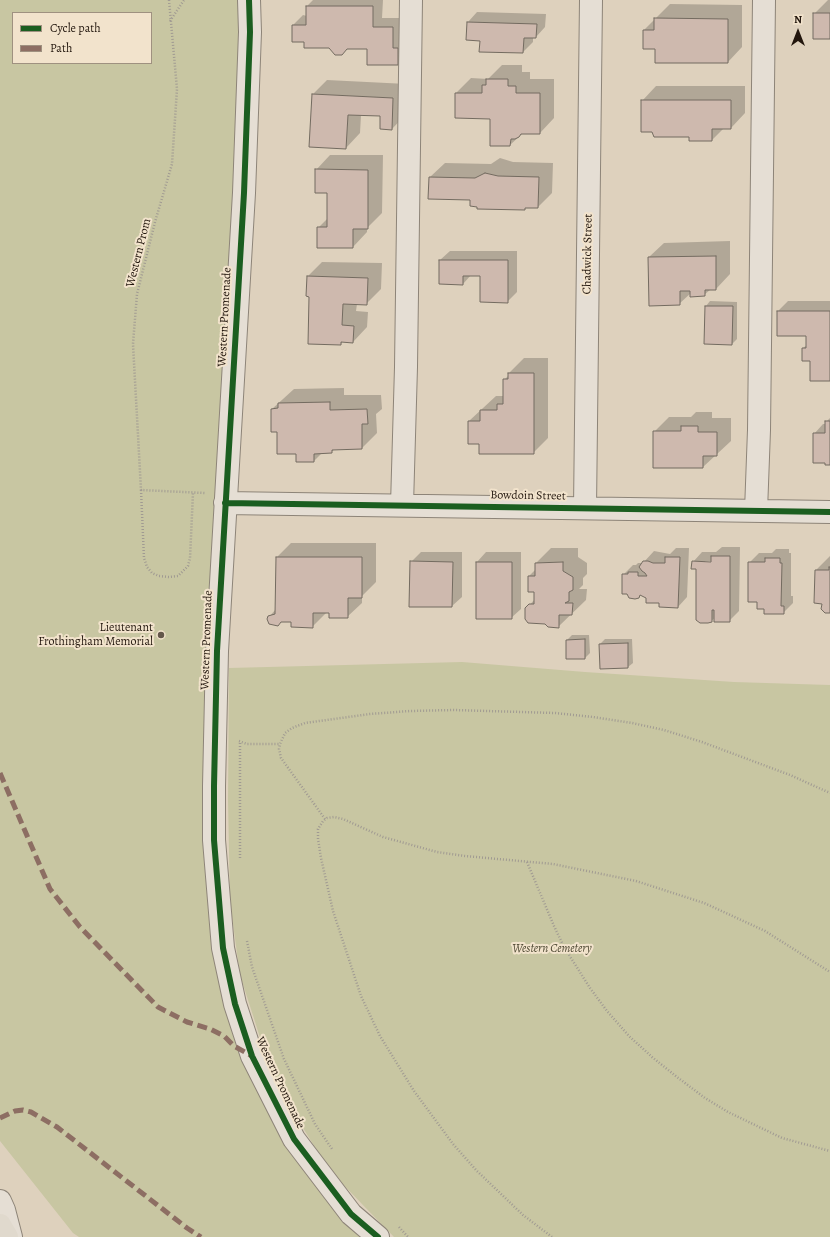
<!DOCTYPE html>
<style>
body{margin:0}
#map{position:relative;width:830px;height:1237px;overflow:hidden;background:#ded1bd;font-family:Alegreya,serif}
canvas{display:block}
.legend{position:absolute;left:12px;top:12px;width:140px;height:52px;box-sizing:border-box;background:#f2e3cc;border:1px solid #9f9180;margin:0;padding:5px 7px;list-style:none;font-size:12px;color:#22160d}
.legend li{display:flex;align-items:center;gap:8px;height:20px}
.legend b{width:20px;border:1px solid #9f9180}
.north{position:absolute;left:778px;top:12px;width:40px;height:40px;-webkit-text-stroke:3px #f2e3cc;paint-order:stroke;rotate:0deg;font-size:11px;font-weight:700;line-height:16px;text-align:center;color:#22160d}
.north::after{content:'';display:block;margin:auto;width:14px;height:18px;background:#22160d;clip-path:polygon(50% 0,100% 100%,50% 72%,0 100%)}
</style>
<div id="map">
<canvas width="830" height="1237"></canvas>
<ul class="legend">
<li><b style="height:5px;background:#1b5e20"></b>Cycle path</li>
<li><b style="height:5px;background:#8d6e63"></b>Path</li>
</ul>
<div class="north">N</div>
</div>
<script>
const ctx = document.querySelector('canvas').getContext('2d');
ctx.lineJoin = 'round';
function fill(path, color) {
  ctx.fillStyle = color;
  ctx.fill(path, 'evenodd');
}
function toPath(rows) {
  const path = new Path2D();
  for (const r of rows) {
    path.moveTo(r[0], r[1]);
    for (let i = 2; i < r.length; i += 2) path.lineTo(r[i], r[i + 1]);
  }
  return path;
}
function stroke(path, color, width, dash) {
  ctx.strokeStyle = color;
  ctx.lineWidth = width;
  ctx.lineCap = dash ? 'butt' : 'round';
  ctx.setLineDash(dash || []);
  ctx.stroke(path);
}
function drawText(font, color, halo, rows, align = 'center') {
  ctx.font = font + ' Alegreya,serif';
  ctx.lineWidth = 4;
  ctx.setLineDash([]);
  ctx.textBaseline = 'middle';
  ctx.strokeStyle = halo;
  ctx.fillStyle = color;
  for (const [text, x, y, turn = 0] of rows) {
    ctx.save();
    ctx.translate(x, y);
    ctx.rotate((+turn || 0) * Math.PI / 180);
    ctx.textAlign = isNaN(turn) ? turn : align;
    if (halo) ctx.strokeText(text, 0, 0);
    ctx.fillText(text, 0, 0);
    ctx.restore();
  }
}
fill(toPath([
 [0,0,249,0,226,492,223,948,294,1139,378,1237,79,1237,73,1233,0,1141],
 [13,13,151,13,151,63,13,63],
 [462,662,585,672,734,682,830,685,830,1237,394,1237,329,1170,274,1081,240,975,230,902,228,800,229,668]
]), '#c8c6a2');
fill(toPath([
 [313,0,383,0,382,18,402,18,407,54,398,64,368,48,348,48,342,54,330,47,305,41,293,25,303,15,307,16,307,6],
 [828,0,830,0,830,38,814,14],
 [670,4,742,5,742,47,728,62,656,48,644,30],
 [477,12,546,14,545,27,536,37,533,37,533,42,523,52,481,51,481,40,468,22],
 [502,65,522,65,522,72,530,72,530,79,554,79,554,118,540,133,523,133,510,145,491,118,456,117,456,93,471,78,488,79],
 [327,80,407,84,406,114,392,129,381,115,361,115,360,133,346,148,313,94],
 [656,86,745,86,745,113,731,128,724,128,712,140,690,136,642,101],
 [330,155,383,155,382,213,367,228,367,232,353,247,318,228,328,218,328,192,316,170],
 [500,158,513,162,553,163,552,193,538,207,471,199,430,177,445,163,491,164],
 [730,241,730,274,716,289,711,289,704,295,691,293,679,304,649,257,664,243],
 [450,251,517,251,517,292,507,302,481,275,471,275,463,284,440,260],
 [322,262,382,263,381,289,366,304,357,304,356,311,368,312,367,327,353,342,343,341,341,344,310,297,308,276],
 [710,301,737,302,737,339,732,344,706,306],
 [788,301,830,301,830,380,811,360,803,348,807,345,807,335,778,335,778,311],
 [524,358,548,358,548,438,533,453,480,443,469,421,496,396,504,396,504,380,509,375,509,373],
 [344,388,344,395,381,395,382,409,376,414,377,433,362,448,335,449,331,452,322,453,314,461,297,453,278,431,272,409,294,389],
 [696,412,712,412,712,418,731,418,731,441,703,467,654,432,669,417,691,417],
 [830,418,830,464,814,434,823,424,826,424,826,422],
 [291,543,376,543,376,582,362,596,362,603,347,617,327,612,312,627,269,617,276,609,277,557],
 [722,547,740,547,739,611,729,621,715,618,711,621,697,568,693,562,702,552,716,552],
 [705,561,716,561,716,563,705,563],
 [551,548,578,548,578,557,587,563,587,574,583,578,583,585,579,589,587,589,586,600,558,627,545,623,526,609,535,599,535,591,529,576,536,569,536,563],
 [676,548,689,548,687,597,678,607,647,598,641,594,623,575,633,565,636,565,638,563,643,563,654,551,670,554],
 [776,549,789,549,789,553,791,553,791,596,793,596,793,603,783,613,765,608,758,601,749,563,759,553,772,553],
 [421,552,462,552,462,597,452,606,411,562],
 [486,552,521,552,521,609,511,618,477,562],
 [830,556,830,612,823,603,816,570],
 [572,635,589,635,590,653,585,658,567,640],
 [605,639,632,639,633,663,628,667,600,644]
]), '#0003');
const building = toPath([
 [306,6,373,6,373,27,393,27,393,48,398,48,398,65,367,65,367,49,347,49,342,55,335,55,329,48,304,48,304,42,292,42,292,25,306,25,306,6],
 [813,13,830,13,830,39,813,39,813,13],
 [654,18,728,19,728,63,655,63,655,49,643,49,643,30,654,30,654,18],
 [467,22,537,24,536,38,524,38,523,53,479,52,480,41,466,40,467,22],
 [486,79,508,79,508,86,516,86,516,93,540,93,540,134,521,134,519,137,515,139,511,139,510,146,490,146,490,119,455,118,455,93,482,93,482,85,486,85,486,79],
 [312,94,393,98,392,130,380,129,380,116,348,115,346,149,309,147,312,94],
 [641,100,731,100,731,129,712,129,712,141,689,141,689,137,654,137,652,132,641,132,641,100],
 [315,169,368,170,368,229,353,229,353,248,317,248,317,227,327,227,327,193,315,193,315,169],
 [485,173,498,176,539,177,538,208,525,208,525,210,477,209,477,207,470,206,470,200,428,199,429,177,475,178,485,173],
 [716,256,716,290,705,290,705,296,690,297,690,291,680,291,680,305,649,306,648,257,716,256],
 [439,260,508,260,508,303,480,302,480,276,463,276,463,285,439,284,439,260],
 [307,276,368,278,367,305,343,304,342,325,354,326,353,343,341,342,341,345,308,344,309,297,306,296,307,276],
 [705,306,733,306,732,345,704,344,705,306],
 [777,311,830,311,830,381,810,381,810,361,802,361,802,348,806,348,806,336,777,336,777,311],
 [508,373,534,373,534,454,479,454,479,444,468,444,468,421,480,421,480,410,497,410,497,404,503,404,503,379,508,379,508,373],
 [330,402,330,410,367,409,368,424,362,424,362,449,332,450,332,453,314,454,314,462,296,462,296,454,277,454,277,432,271,432,271,409,278,408,278,403,330,402],
 [825,421,830,421,830,465,825,465,825,463,813,463,813,433,825,433,825,421],
 [681,426,698,426,698,432,717,432,717,456,703,456,703,468,653,468,653,431,681,431,681,426],
 [711,556,730,556,730,622,714,622,714,610,712,610,712,622,708,623,700,623,696,620,696,569,691,569,692,561,711,562,711,556],
 [276,557,362,557,362,598,348,598,348,618,329,618,329,613,313,613,313,628,291,627,291,622,281,622,278,626,269,624,267,619,268,616,275,614,276,557],
 [665,557,680,557,678,608,659,607,659,603,646,603,646,598,640,595,639,598,635,599,629,598,627,594,622,594,622,574,628,574,628,572,638,572,638,576,647,576,645,573,642,571,639,567,643,561,648,561,653,563,665,563,665,557],
 [765,558,780,558,780,563,782,563,781,606,784,606,784,614,764,614,764,609,757,609,757,602,748,602,748,562,765,562,765,558],
 [410,561,453,562,452,607,409,607,410,561],
 [476,562,512,562,512,619,476,619,476,562],
 [563,562,563,571,573,577,573,590,569,592,569,601,565,603,573,603,572,615,559,615,559,628,548,627,545,624,528,623,525,619,525,608,529,604,534,604,534,592,528,592,528,576,535,576,535,563,563,562],
 [829,567,830,567,830,613,825,613,821,609,822,604,814,603,815,570,829,570,829,567],
 [585,639,585,659,566,659,566,640,585,639],
 [628,643,628,668,600,669,599,644,628,643]
]);
fill(building, '#ceb9ae');
stroke(building, '#736b60', 1);
const minor = toPath([
 [249,0,250,32,244,193,217,651,214,786,214,840,223,948,235,1004,252,1056,294,1139,351,1214,378,1237],
 [225,503,830,512],
 [402,505,406,367,411,0],
 [585,508,591,0],
 [756,511,759,430,764,0],
 [0,1201,4,1210,11,1237]
]);
const major = toPath([
 [0,1225,7,1237]
]);
stroke(minor, '#8d8478', 24);
stroke(major, '#736b60', 24);
stroke(toPath([
 [169,0,177,89,172,164,155,222,137,294,133,344,141,490,205,493],
 [170,21,184,0],
 [141,490,144,558,147,567,152,573,159,576,169,577,178,576,188,566,190,558,193,493],
 [239,741,247,744,280,744],
 [325,819,281,758,279,749,280,744,285,733,292,728,305,723,370,714,410,711,454,710,555,713,593,717,632,723,664,730,702,742,790,775,830,793],
 [240,858,240,741],
 [527,862,554,926,564,947,590,988,607,1011,629,1036,652,1057,677,1077,705,1098,728,1112,782,1138,830,1151],
 [247,941,252,967,284,1059,315,1124,332,1149],
 [399,1227,408,1237],
 [552,1237,523,1215,477,1171,453,1144,414,1091,380,1036,361,996,333,911,321,858,318,839,318,829,323,821,327,818,334,817,343,819,383,837,437,852,465,856,553,864,636,881,704,903,765,931,830,972]
]), '#a09a92', 2.5, [1, 2]);
stroke(minor, '#e5ded4', 22);
stroke(major, '#e0d9cd', 22);
stroke(toPath([
 [0,773,50,889,80,927,158,1007,187,1022,210,1029,224,1036,234,1046,252,1056],
 [0,1118,15,1111,23,1110,31,1112,57,1127,187,1228,201,1237]
]), '#8d6e63', 5, [10, 5]);
stroke(toPath([
 [249,0,250,32,244,193,217,651,214,786,214,840,223,948,235,1004,252,1056,294,1139,351,1214,378,1237],
 [225,503,830,512]
]), '#1b5e20', 6);
for (const [x, y, r, color] of [
 [161,635,4,"#64574b"]
]) {
  const dot = new Path2D();
  dot.arc(x, y, r, 0, 2 * Math.PI);
  ctx.fillStyle = color;
  ctx.fill(dot);
  stroke(dot, '#f2e3cc', 1.5);
}
drawText('12px', '#22160d', '#f2e3cc', [
 ["Western Prom",139,253,-76],
 ["Chadwick Street",588,254,-89],
 ["Western Promenade",225,317,-87],
 ["Bowdoin Street",528,496,1],
 ["Western Promenade",207,640,-88],
 ["Western Promenade",280,1083,65]
]);
drawText('12px', '#22160d', '#f2e3cc', [
 ["Lieutenant",153,628],
 ["Frothingham Memorial",153,642]
], 'right');
drawText('italic 12px', '#4e4833', '#f2e3cc', [
 ["Western Cemetery",552,949]
]);
</script>
